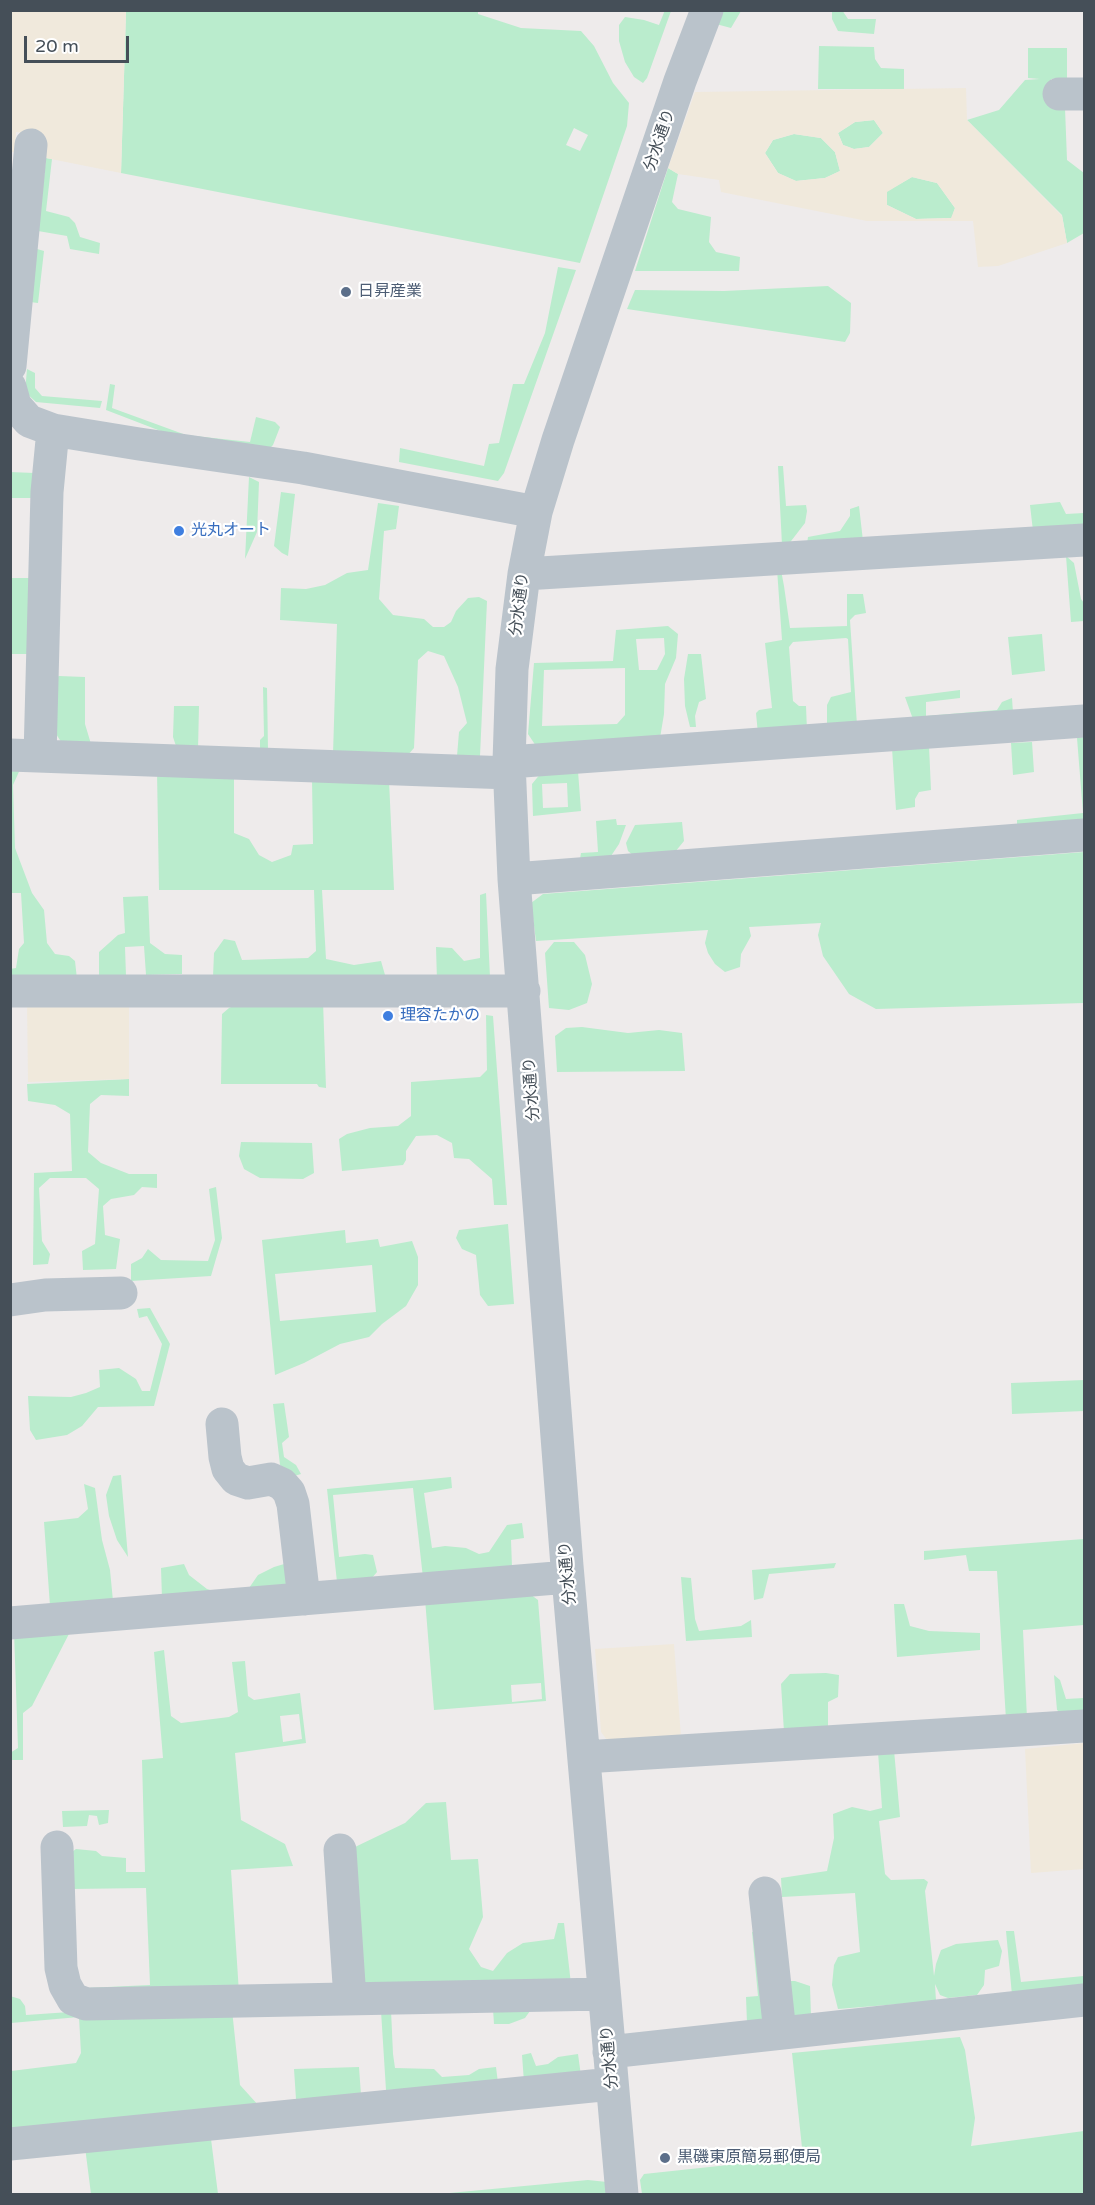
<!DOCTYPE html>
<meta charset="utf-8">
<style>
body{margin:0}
#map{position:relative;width:1095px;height:2205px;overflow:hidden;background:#eeebeb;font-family:"Varela Round",sans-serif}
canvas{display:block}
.frame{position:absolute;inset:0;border:12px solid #454f58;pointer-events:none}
.scale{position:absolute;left:24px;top:36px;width:105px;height:27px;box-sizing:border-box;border:3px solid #454f58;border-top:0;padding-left:8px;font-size:18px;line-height:21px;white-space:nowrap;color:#454f58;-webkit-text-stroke:4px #fff;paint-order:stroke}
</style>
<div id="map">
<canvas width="1095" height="2205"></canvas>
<div class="frame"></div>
<div class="scale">20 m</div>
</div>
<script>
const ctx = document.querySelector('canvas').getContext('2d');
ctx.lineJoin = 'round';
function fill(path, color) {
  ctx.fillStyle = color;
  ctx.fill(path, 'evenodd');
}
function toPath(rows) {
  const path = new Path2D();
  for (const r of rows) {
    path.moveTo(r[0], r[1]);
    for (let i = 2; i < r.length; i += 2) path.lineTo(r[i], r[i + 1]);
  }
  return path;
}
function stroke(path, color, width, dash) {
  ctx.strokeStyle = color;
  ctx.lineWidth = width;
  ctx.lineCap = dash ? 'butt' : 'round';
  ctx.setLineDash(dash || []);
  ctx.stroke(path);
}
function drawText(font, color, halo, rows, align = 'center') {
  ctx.font = font + ' "Varela Round","Noto Sans JP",sans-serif';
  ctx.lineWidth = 4.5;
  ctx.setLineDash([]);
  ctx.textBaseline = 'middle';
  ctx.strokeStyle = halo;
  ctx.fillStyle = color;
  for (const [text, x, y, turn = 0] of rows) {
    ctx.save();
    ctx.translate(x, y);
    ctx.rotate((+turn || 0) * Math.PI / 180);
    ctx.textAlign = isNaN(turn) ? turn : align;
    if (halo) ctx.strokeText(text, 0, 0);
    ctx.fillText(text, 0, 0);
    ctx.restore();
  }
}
fill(toPath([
 [665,10,671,11,647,78,643,83,634,77,625,62,619,41,619,25,625,17,644,20,659,25],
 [842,10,848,19,876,19,874,34,838,31,832,19,832,11],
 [126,11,478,11,478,14,521,28,581,31,594,46,613,83,629,103,627,126,580,263,121,173],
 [574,128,588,135,580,151,566,145],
 [721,11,741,11,731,28,716,24],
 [819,46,874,47,875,59,881,68,904,69,904,89,818,89],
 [1028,48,1067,48,1067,78,1051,79,1051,108,1065,108,1067,160,1084,173,1084,233,1067,243,1062,215,967,120,999,110,1025,80,1040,79,1028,78],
 [874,120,883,133,869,147,854,149,843,145,838,133,855,122],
 [794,134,821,138,835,152,840,171,825,178,796,181,778,173,765,153,773,140],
 [46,158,52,159,46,211,69,217,75,223,80,237,100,243,99,254,70,249,67,236,38,231],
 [668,168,678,174,672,202,678,209,711,217,709,242,716,252,740,257,739,271,635,271],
 [912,177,937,183,955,208,952,218,916,219,887,205,887,191],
 [37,249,44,251,38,303,30,302],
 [558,267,576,270,504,473,498,481,399,462,400,448,484,466,489,444,499,443,513,384,524,384,545,333],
 [828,286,851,303,850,333,845,342,627,309,635,290,724,291],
 [27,369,35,373,35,388,42,396,102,401,100,408,36,402,25,392],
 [110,384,115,385,112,408,186,435,250,442,256,417,275,422,280,427,273,445,268,450,184,440,106,410],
 [778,466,783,466,786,506,806,505,807,511,805,523,788,545,782,545],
 [10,472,34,473,33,498,11,498],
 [249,477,259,482,257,532,245,559],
 [281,492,295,494,288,556,282,553,274,546],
 [1060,502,1066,514,1084,513,1084,526,1033,531,1030,505],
 [378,503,399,506,396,529,384,531,379,599,393,615,424,619,433,627,444,627,451,622,456,611,468,598,479,597,487,601,480,756,457,756,459,732,467,723,458,687,444,656,428,651,418,660,414,748,407,756,333,754,337,624,280,620,281,588,306,589,325,585,347,573,368,570],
 [859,506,863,541,807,544,808,537,840,531,850,516,850,509],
 [1066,556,1074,563,1081,599,1084,603,1084,621,1071,622],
 [777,569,781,570,784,586,790,628,847,626,847,594,863,594,866,613,855,615,850,620,857,725,827,729,827,705,831,697,851,692,848,639,846,638,793,642,789,647,793,701,799,706,806,706,807,731,758,734,756,713,759,710,772,708,765,643,782,640],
 [10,578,31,578,30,654,11,654],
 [668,626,678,634,676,658,665,684,664,714,660,738,538,749,528,734,534,663,613,661,616,630],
 [664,638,665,654,657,670,639,670,636,639],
 [625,668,625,715,617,724,542,726,544,670],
 [1042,634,1045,671,1012,675,1008,637],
 [688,654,701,654,706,699,699,702,695,716,696,727,690,727,685,706,684,679],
 [59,676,85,677,85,724,91,744,63,745,53,729,53,679],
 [263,687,267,688,268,750,260,751,260,740,264,736],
 [960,690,960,698,926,702,926,716,997,710,1002,702,1012,698,1013,713,914,722,905,697],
 [174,706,199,706,198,750,177,749,173,737],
 [1084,737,1084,822,1017,828,1017,820,1083,813,1077,738],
 [1032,742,1034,772,1013,775,1011,743],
 [929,746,931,790,919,792,915,799,915,807,896,810,892,748],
 [11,765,22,765,13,785,15,848,32,893,44,910,47,943,55,954,69,956,75,961,77,979,11,981,10,969,16,968,19,949,24,943,21,893,10,893],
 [157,771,234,771,234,833,249,839,259,855,272,862,291,855,293,845,313,844,312,779,389,780,394,890,322,890,326,959,354,965,381,961,385,975,213,977,214,953,224,939,235,941,242,960,308,958,316,951,314,890,159,890],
 [578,771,581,811,533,816,532,784,541,773],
 [567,783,568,807,543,808,542,784],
 [616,819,617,825,626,825,619,844,611,856,580,859,581,853,598,852,596,821],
 [682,822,684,841,675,852,635,857,628,851,626,843,635,825],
 [1084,852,1084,1003,876,1009,849,994,823,956,818,935,821,923,749,927,751,936,741,954,740,967,725,972,715,964,708,953,705,943,708,930,536,941,531,903,543,894],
 [486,893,490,977,437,981,436,947,452,948,464,961,480,958,480,895],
 [148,896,150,943,165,954,182,955,182,974,146,975,144,946,125,947,126,976,99,977,99,952,118,935,125,933,123,897],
 [554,942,574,942,585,955,592,984,587,1003,569,1010,549,1008,545,953],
 [323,1001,326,1088,319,1087,317,1084,221,1084,222,1014,229,1008,235,1005],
 [486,1015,493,1016,507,1205,494,1205,492,1179,469,1159,454,1158,452,1143,437,1135,416,1136,406,1151,406,1160,403,1165,342,1171,339,1139,347,1134,370,1128,398,1126,411,1116,411,1082,480,1077,487,1070],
 [582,1027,628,1033,659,1030,682,1033,685,1071,557,1072,555,1036,566,1028],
 [129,1079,129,1096,101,1095,90,1104,88,1152,101,1163,129,1174,157,1174,157,1188,142,1187,134,1195,111,1199,103,1206,105,1235,120,1239,116,1269,83,1270,82,1251,95,1244,99,1189,86,1178,50,1178,39,1188,42,1241,50,1254,48,1264,33,1265,34,1173,72,1171,70,1114,55,1105,28,1101,27,1084],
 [241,1142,312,1143,314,1173,303,1179,260,1178,244,1169,239,1156],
 [216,1187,222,1238,211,1276,131,1281,131,1264,142,1258,148,1249,161,1260,208,1261,215,1240,209,1189],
 [508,1224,514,1304,488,1306,480,1295,476,1255,462,1249,456,1238,459,1230],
 [345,1230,346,1243,378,1239,380,1247,412,1241,418,1257,418,1285,406,1306,382,1324,369,1337,340,1344,304,1363,275,1375,262,1240],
 [372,1265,376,1312,280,1321,275,1274],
 [150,1308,170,1344,154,1406,98,1407,82,1426,67,1435,36,1440,30,1430,28,1396,71,1397,86,1393,100,1387,99,1370,119,1368,136,1379,142,1391,150,1391,162,1344,147,1316,139,1318,137,1309],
 [1084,1380,1084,1411,1012,1414,1011,1383],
 [284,1403,289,1437,282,1443,284,1457,296,1465,301,1474,294,1476,280,1465,273,1404],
 [121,1475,128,1557,117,1540,109,1516,106,1495,113,1476],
 [451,1477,452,1488,424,1493,432,1548,445,1546,466,1548,479,1554,489,1552,507,1525,522,1523,524,1538,511,1540,512,1567,423,1578,413,1488,333,1495,339,1557,365,1554,373,1555,377,1572,371,1579,337,1582,327,1489],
 [84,1484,95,1488,102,1540,110,1570,113,1601,50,1606,44,1522,78,1518,88,1509],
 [1084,1539,1084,1625,1023,1630,1027,1719,1006,1720,997,1571,969,1571,966,1555,924,1560,924,1551],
 [291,1562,294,1584,249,1588,258,1575,274,1567],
 [836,1563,834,1568,769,1574,763,1598,754,1600,752,1570],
 [184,1564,189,1575,207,1589,217,1592,162,1598,161,1568],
 [681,1577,691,1578,695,1619,699,1631,741,1626,751,1620,752,1637,686,1641],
 [526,1591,538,1600,546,1701,434,1710,425,1599],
 [541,1683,542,1699,512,1702,511,1685],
 [894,1604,904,1604,910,1626,929,1631,980,1633,980,1650,897,1657],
 [72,1628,32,1706,23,1713,23,1760,11,1760,10,1753,18,1748,14,1631],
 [164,1650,171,1716,181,1723,229,1717,238,1712,232,1662,245,1661,248,1696,254,1700,300,1693,306,1743,235,1753,241,1820,285,1844,293,1866,231,1870,239,1993,86,1994,74,1985,75,1978,86,1988,150,1985,146,1888,71,1889,69,1854,76,1849,96,1851,102,1856,126,1858,126,1872,145,1872,142,1760,163,1758,154,1652],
 [299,1714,302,1739,283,1742,280,1716],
 [826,1673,839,1675,838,1697,828,1702,828,1729,784,1732,781,1684,790,1674],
 [1054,1675,1060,1680,1066,1699,1084,1698,1084,1716,1067,1718,1057,1710],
 [894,1750,900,1817,879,1821,885,1874,891,1880,924,1879,928,1882,925,1891,934,1976,936,1964,941,1950,956,1944,998,1940,1002,1951,999,1966,985,1970,984,1985,977,1995,948,1998,940,1995,935,1984,936,2001,838,2009,832,1985,834,1965,838,1957,860,1952,855,1893,782,1897,781,1878,827,1871,834,1838,833,1814,852,1807,870,1811,882,1808,878,1752],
 [446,1802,451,1860,478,1859,483,1917,469,1949,481,1967,493,1971,507,1953,523,1943,554,1939,558,1923,564,1923,571,1984,359,1991,355,1847,405,1823,426,1803],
 [109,1810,108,1823,99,1825,97,1816,89,1815,87,1826,63,1827,62,1811],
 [757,1931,767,2022,747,2023,746,1997,758,1996,752,1932],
 [1006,1931,1014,1931,1021,1982,1084,1976,1084,1985,1012,1995],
 [785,1981,795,1981,810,1986,811,2016,790,2018],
 [10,1996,20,1999,25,2006,26,2015,84,2011,232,2010,240,2085,259,2106,211,2139,218,2194,238,2194,91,2194,85,2147,11,2134,11,2071,76,2063,81,2053,79,2017,11,2023],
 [493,2009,530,2011,525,2018,509,2024,494,2024],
 [391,2010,393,2054,395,2068,434,2069,442,2077,469,2075,479,2069,496,2067,498,2083,386,2090,381,2011],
 [960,2037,965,2050,975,2118,971,2146,1084,2131,1084,2194,642,2194,640,2180,644,2174,803,2157,792,2053],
 [531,2053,536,2066,548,2064,558,2057,578,2054,581,2076,524,2082,522,2055],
 [359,2067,361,2095,296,2099,294,2069],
 [588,2180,607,2182,608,2194,439,2194]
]), '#baeccd');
fill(toPath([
 [10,11,126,11,121,173,46,158,45,136,16,132,15,152,11,152],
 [966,88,967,120,1062,216,1067,243,998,266,978,267,973,221,867,221,721,192,719,180,678,174,668,168,695,92],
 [874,120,883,133,869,147,854,149,843,145,838,133,855,122],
 [794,134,821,138,835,152,840,171,825,178,796,181,778,173,765,153,773,140],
 [912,177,937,183,955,208,951,218,916,219,887,205,887,192],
 [27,1001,129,1004,129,1079,28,1082],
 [674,1644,681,1737,607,1740,601,1732,595,1649],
 [1084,1743,1084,1869,1031,1873,1025,1749]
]), '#f0e9dc');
stroke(toPath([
 [1059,94,1084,94],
 [10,366,31,145],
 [10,387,15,405,29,421,53,430,139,444,303,468,536,512],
 [524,574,1084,540],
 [10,755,510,773],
 [40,756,47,492,53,430],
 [509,762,1084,721],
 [514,879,1084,835],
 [10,991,524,991],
 [10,1300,45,1295,121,1293],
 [222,1424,225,1457,228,1469,236,1479,248,1483,271,1479,282,1484,289,1492,293,1504,304,1599],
 [10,1623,568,1577],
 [584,1757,1084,1726],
 [57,1847,61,1968,65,1985,73,1999,86,2004,604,1994],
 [340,1850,350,1999],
 [765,1893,780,2033],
 [609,2052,1084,2000],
 [10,2144,612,2084],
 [622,2194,567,1566,514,879,509,762,512,669,524,574,536,512,558,440,680,81,707,10]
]), '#bac3cb', 33);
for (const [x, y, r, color] of [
 [346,292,6,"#5c6f8a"],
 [179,531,6,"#3f7fe0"],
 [388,1016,6,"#3f7fe0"],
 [665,2158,6,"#5c6f8a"]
]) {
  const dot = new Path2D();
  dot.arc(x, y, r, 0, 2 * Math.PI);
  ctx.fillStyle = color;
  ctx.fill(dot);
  stroke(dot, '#fff', 2);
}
drawText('16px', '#454f58', '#fff', [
 ["分水通り",660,140,-71],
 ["分水通り",520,604,-83],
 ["分水通り",532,1089,-94],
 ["分水通り",568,1573,-95],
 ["分水通り",610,2057,-95]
]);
drawText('16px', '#4e5e75', '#fff', [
 ["日昇産業",358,292],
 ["黒磯東原簡易郵便局",677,2158]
], 'left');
drawText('16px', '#366cbe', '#fff', [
 ["光丸オート",191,531],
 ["理容たかの",400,1016]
], 'left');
</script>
